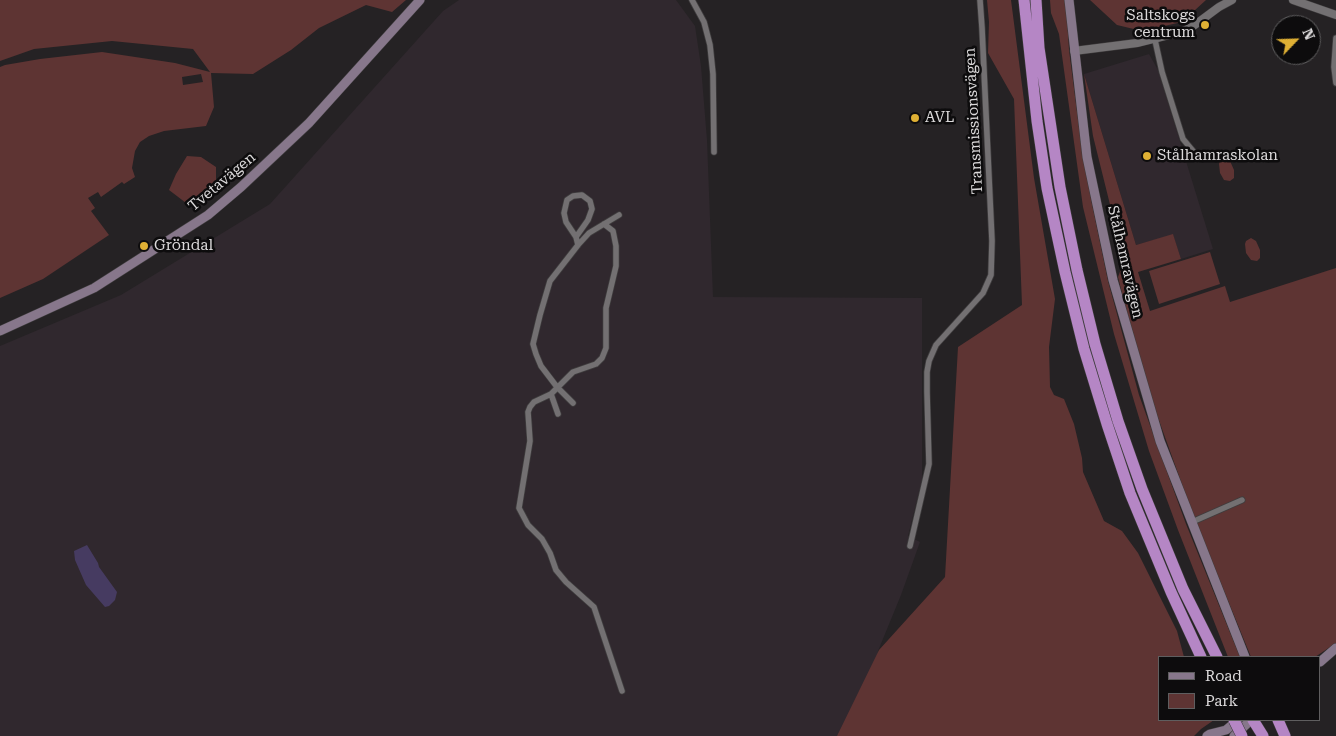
<!DOCTYPE html>
<meta charset="utf-8">
<style>
body{margin:0}
#map{position:relative;width:1336px;height:736px;overflow:hidden;background:#252224;font-family:"Roboto Serif",serif}
canvas{display:block}
.legend{position:absolute;left:1158px;top:656px;width:162px;height:65px;box-sizing:border-box;background:#0d0c0d;border:1px solid #5f5e5f;margin:0;padding:6px 9px;list-style:none;font-size:15px;color:#dbd9da}
.legend li{display:flex;align-items:center;gap:10px;height:25px}
.legend b{width:25px;border:1px solid #5f5e5f}
.north{position:absolute;left:1271px;top:15px;width:50px;height:50px;box-sizing:border-box;background:#0d0c0d;border:1px solid #5f5e5f;border-radius:50%;rotate:66deg;font-size:14px;font-weight:700;line-height:20px;text-align:center;color:#dbd9da}
.north::after{content:'';display:block;margin:auto;width:18px;height:22px;background:#dfb034;clip-path:polygon(50% 0,100% 100%,50% 72%,0 100%)}
</style>
<div id="map">
<canvas width="1336" height="736"></canvas>
<ul class="legend">
<li><b style="height:6px;background:#87778b"></b>Road</li>
<li><b style="height:14px;background:#5e3433"></b>Park</li>
</ul>
<div class="north">N</div>
</div>
<script>
const ctx = document.querySelector('canvas').getContext('2d');
ctx.lineJoin = 'round';
function fill(path, color) {
  ctx.fillStyle = color;
  ctx.fill(path, 'evenodd');
}
function toPath(rows) {
  const path = new Path2D();
  for (const r of rows) {
    path.moveTo(r[0], r[1]);
    for (let i = 2; i < r.length; i += 2) path.lineTo(r[i], r[i + 1]);
  }
  return path;
}
function stroke(path, color, width, dash) {
  ctx.strokeStyle = color;
  ctx.lineWidth = width;
  ctx.lineCap = dash ? 'butt' : 'round';
  ctx.setLineDash(dash || []);
  ctx.stroke(path);
}
function drawText(font, color, halo, rows, align = 'center') {
  ctx.font = font + ' "Roboto Serif",serif';
  ctx.lineWidth = 5;
  ctx.setLineDash([]);
  ctx.textBaseline = 'middle';
  ctx.strokeStyle = halo;
  ctx.fillStyle = color;
  for (const [text, x, y, turn = 0] of rows) {
    ctx.save();
    ctx.translate(x, y);
    ctx.rotate((+turn || 0) * Math.PI / 180);
    ctx.textAlign = isNaN(turn) ? turn : align;
    if (halo) ctx.strokeText(text, 0, 0);
    ctx.fillText(text, 0, 0);
    ctx.restore();
  }
}
fill(toPath([
 [459,0,676,0,695,26,701,66,707,140,713,297,922,298,922,480,908,536,920,542,901,595,878,651,874,736,0,736,0,346,121,295,270,204,443,11],
 [1149,54,1158,70,1213,249,1181,259,1173,235,1136,245,1084,74]
]), '#30282e');
fill(toPath([
 [0,0,406,0,392,12,366,5,319,28,291,50,253,74,211,73,214,107,206,126,164,131,149,136,140,142,135,151,132,168,135,177,124,184,122,182,101,197,98,192,88,198,95,208,91,211,109,235,43,279,0,298,0,67,5,65,40,59,102,52,175,63,210,72,193,49,112,41,34,49,0,61],
 [201,74,203,82,183,85,182,77],
 [987,0,1011,0,1034,178,1055,299,1049,347,1050,387,1054,395,1064,399,1074,424,1082,458,1083,472,1104,521,1122,531,1138,553,1177,631,1184,657,1160,657,1160,720,1214,720,1201,729,1194,736,837,736,879,650,945,577,958,347,1022,305,1014,99,988,53,989,22],
 [1050,0,1066,0,1069,50,1083,158,1092,204,1108,281,1139,395,1186,524,1240,657,1228,657,1178,530,1149,451,1114,334,1083,207,1059,34,1051,13],
 [1090,0,1206,0,1182,22,1142,31,1117,25],
 [1084,74,1136,245,1173,234,1181,259,1138,272,1150,311,1225,286,1230,302,1336,268,1336,643,1315,657,1251,657,1193,515,1152,401,1130,326,1118,277,1124,261,1093,136],
 [187,156,201,157,216,167,216,184,190,206,169,190,176,174],
 [1225,158,1230,161,1234,170,1234,178,1230,181,1224,180,1220,173,1219,164,1220,161],
 [1251,238,1256,241,1260,250,1260,258,1257,261,1251,260,1246,253,1245,244,1246,241],
 [1210,252,1220,284,1159,304,1149,271]
]), '#5e3433');
fill(toPath([
 [87,545,98,563,99,567,117,592,115,600,109,606,105,607,86,585,75,560,74,551]
]), '#463b61');
const minor = toPath([
 [692,0,704,22,710,45,713,74,714,152],
 [1336,38,1334,67,1336,83],
 [1155,40,1162,72,1183,139,1193,151],
 [604,224,613,231,616,246,616,266,606,308,606,348,602,358,596,364,573,372,551,394,534,402,530,407,528,412,530,441,519,508,528,525,542,539,550,553,556,570,566,582,594,607,622,691],
 [576,237,588,220,592,209,590,201,582,195,573,196,567,200,564,213,566,222,576,237,578,245],
 [551,394,558,414],
 [573,403,557,387,541,366,536,354,533,344,540,315,550,281,578,245,589,233,619,215],
 [1192,522,1242,500],
 [910,546,929,464,927,392,927,372,929,361,936,345,983,293,991,275,992,241,982,28,980,0]
]);
const tertiary = toPath([
 [1293,0,1336,15],
 [1074,51,1137,43,1181,32,1192,27,1219,7,1232,0]
]);
const secondary = toPath([
 [1069,0,1087,157,1113,280,1160,441,1245,657],
 [0,331,94,288,208,215,241,187,309,123,420,0],
 [1320,662,1336,648],
 [1207,736,1210,734,1226,730,1238,720],
 [1234,736,1251,720]
]);
const motorway = toPath([
 [1024,0,1037,121,1047,188,1065,272,1084,349,1107,424,1130,493,1171,592,1201,657],
 [1036,0,1039,48,1060,187,1077,270,1095,344,1118,421,1142,489,1183,589,1217,657],
 [1253,720,1263,736],
 [1278,720,1285,736]
]);
stroke(minor, '#3f3d3e', 7);
stroke(tertiary, '#3f3d3e', 9);
stroke(secondary, '#3f3d3e', 10);
stroke(motorway, '#3f3d3e', 12);
stroke(minor, '#737072', 5.5);
stroke(tertiary, '#737072', 8);
stroke(secondary, '#87778b', 9);
stroke(motorway, '#b586c5', 11);
const motorwayBridge = toPath([
 [1234,720,1242,736]
]);
stroke(motorwayBridge, '#3f3d3e', 12, []);
stroke(motorwayBridge, '#b586c5', 11);
for (const [x, y, r, color] of [
 [1205,25,5,"#dfb034"],
 [915,118,5,"#dfb034"],
 [1147,156,5,"#dfb034"],
 [144,246,5,"#dfb034"]
]) {
  const dot = new Path2D();
  dot.arc(x, y, r, 0, 2 * Math.PI);
  ctx.fillStyle = color;
  ctx.fill(dot);
  stroke(dot, '#0d0c0d', 2);
}
drawText('15px', '#dbd9da', '#0d0c0d', [
 ["Saltskogs",1195,16,"right"],
 ["centrum",1195,33,"right"],
 ["AVL",925,118],
 ["Stålhamraskolan",1157,156],
 ["Gröndal",154,246]
], 'left');
drawText('15px', '#dbd9da', '#0d0c0d', [
 ["Transmissionsvägen",974,121,-93],
 ["Tvetavägen",222,182,-40],
 ["Stålhamravägen",1125,262,77]
]);
</script>
